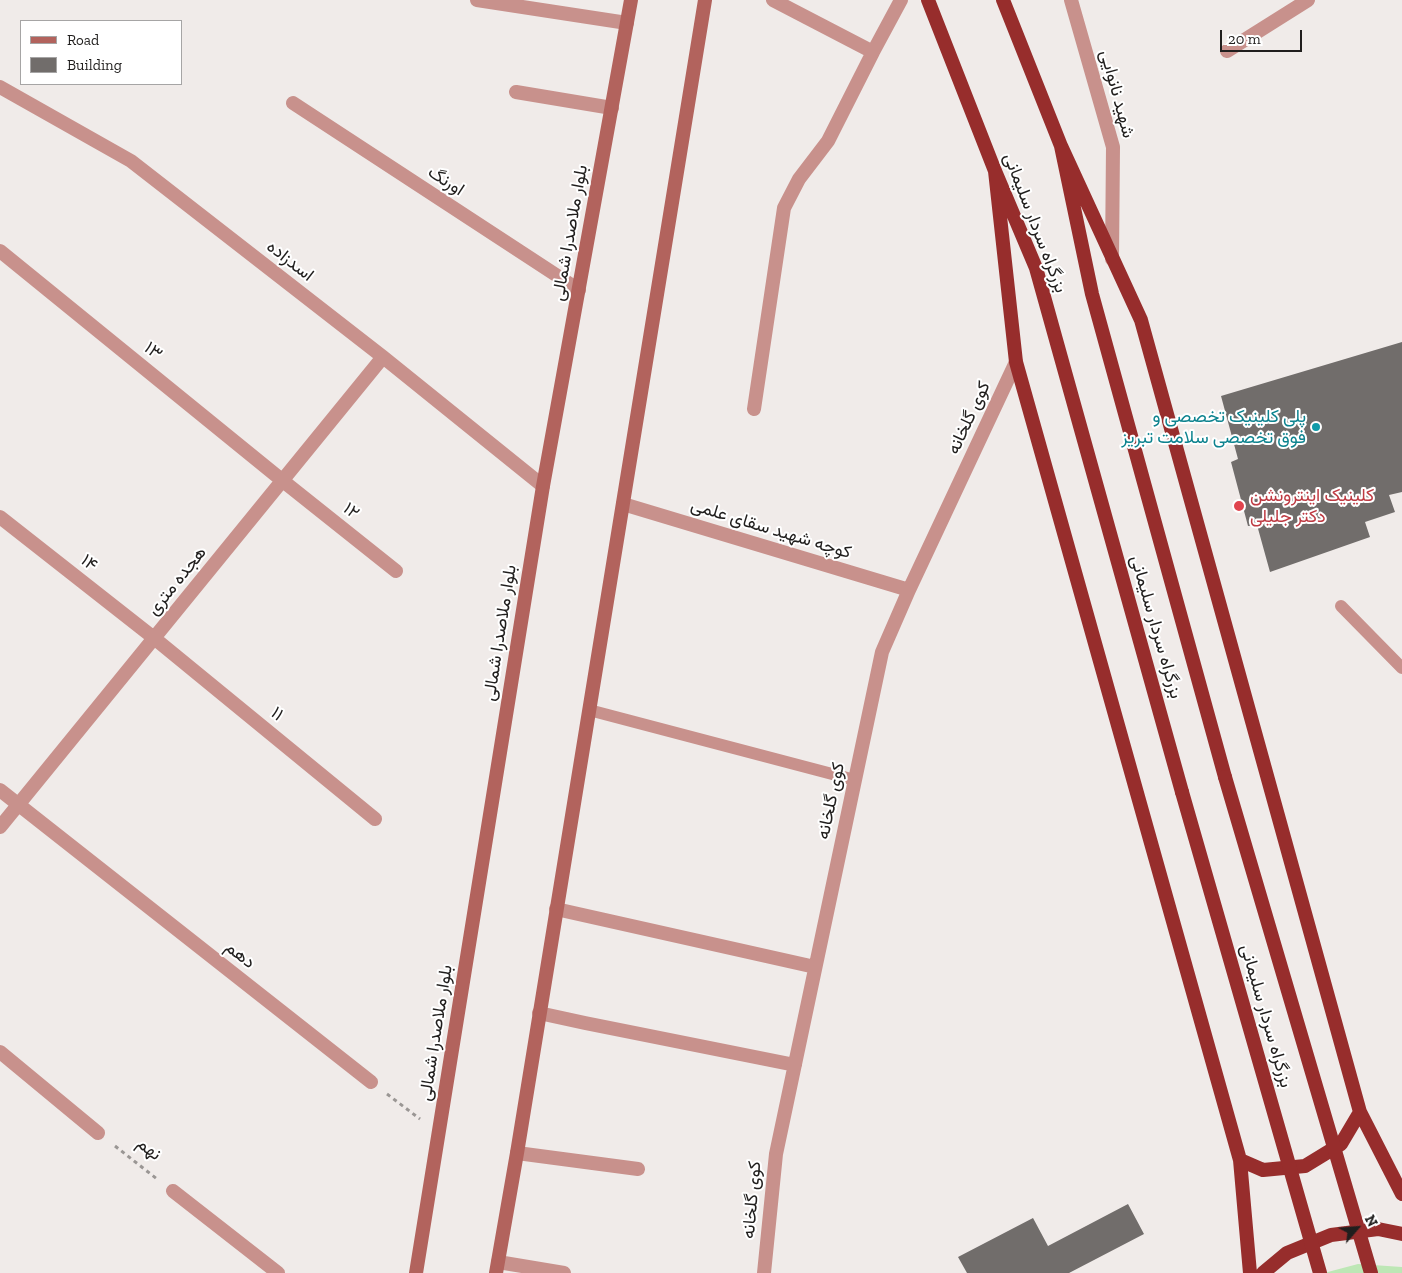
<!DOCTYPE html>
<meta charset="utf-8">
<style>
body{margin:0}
#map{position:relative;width:1402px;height:1273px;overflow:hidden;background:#f0ebe9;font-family:"Zilla Slab",serif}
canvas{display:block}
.legend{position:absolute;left:20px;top:20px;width:162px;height:65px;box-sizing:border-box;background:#fff;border:1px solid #a6a5a5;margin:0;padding:6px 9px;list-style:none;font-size:15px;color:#201e1d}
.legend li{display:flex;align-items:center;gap:10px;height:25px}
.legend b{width:25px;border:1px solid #a6a5a5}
.north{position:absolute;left:1332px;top:1203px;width:50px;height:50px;-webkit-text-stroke:4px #fff;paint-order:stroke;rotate:63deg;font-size:14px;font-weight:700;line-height:20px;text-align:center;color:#201e1d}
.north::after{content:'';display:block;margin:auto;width:18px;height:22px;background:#201e1d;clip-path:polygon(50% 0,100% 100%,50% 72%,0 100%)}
.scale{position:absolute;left:1220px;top:30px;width:82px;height:22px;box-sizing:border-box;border:2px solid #201e1d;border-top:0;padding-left:6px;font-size:15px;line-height:18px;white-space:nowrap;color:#201e1d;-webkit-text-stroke:4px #fff;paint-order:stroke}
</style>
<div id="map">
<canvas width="1402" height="1273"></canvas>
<ul class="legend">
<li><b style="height:6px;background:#b2635d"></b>Road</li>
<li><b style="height:14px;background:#716d6b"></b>Building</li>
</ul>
<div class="north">N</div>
<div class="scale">20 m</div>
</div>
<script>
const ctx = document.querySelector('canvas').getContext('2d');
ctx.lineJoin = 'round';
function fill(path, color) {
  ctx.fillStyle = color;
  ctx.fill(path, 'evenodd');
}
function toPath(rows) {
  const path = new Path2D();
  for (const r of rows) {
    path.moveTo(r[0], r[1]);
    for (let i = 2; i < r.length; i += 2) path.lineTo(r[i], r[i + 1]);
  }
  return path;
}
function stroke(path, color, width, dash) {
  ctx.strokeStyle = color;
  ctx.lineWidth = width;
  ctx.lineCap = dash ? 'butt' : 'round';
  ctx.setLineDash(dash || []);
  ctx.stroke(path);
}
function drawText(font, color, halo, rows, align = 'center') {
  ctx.font = font + ' "Zilla Slab",Vazirmatn,serif';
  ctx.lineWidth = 4;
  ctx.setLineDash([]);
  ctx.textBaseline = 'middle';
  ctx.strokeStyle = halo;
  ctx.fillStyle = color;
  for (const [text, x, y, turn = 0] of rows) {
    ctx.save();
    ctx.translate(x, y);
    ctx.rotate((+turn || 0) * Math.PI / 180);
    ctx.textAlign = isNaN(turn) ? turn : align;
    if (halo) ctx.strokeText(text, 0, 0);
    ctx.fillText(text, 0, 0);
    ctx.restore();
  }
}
fill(toPath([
 [1358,1264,1402,1267,1402,1273,1324,1273]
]), '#bde7b5');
fill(toPath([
 [1402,342,1402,492,1389,495,1395,512,1365,522,1370,537,1270,572,1257,525,1248,526,1231,462,1238,459,1221,396],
 [1128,1204,1144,1234,1069,1273,967,1273,958,1257,1033,1218,1048,1246]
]), '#716d6b');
stroke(toPath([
 [387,1094,420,1119],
 [115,1146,157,1179]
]), '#9a9694', 3, [4, 4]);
stroke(toPath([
 [1341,606,1402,668],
 [589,710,855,780]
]), '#c8918c', 12);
stroke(toPath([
 [477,0,627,23],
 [773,0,873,52],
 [1227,51,1308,0],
 [0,87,131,161,383,357,543,486],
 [516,92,612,108],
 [293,103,579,290],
 [0,251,283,481,396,571],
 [754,409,784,208,799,179,828,141,873,52,901,0],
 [623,504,909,590],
 [0,517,154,638,375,819],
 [0,790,371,1082],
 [0,827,383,357],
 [556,909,815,967],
 [539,1013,585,1023,795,1065],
 [0,1052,98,1133],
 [517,1153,638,1169],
 [173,1191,278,1273],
 [498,1262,564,1273],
 [764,1273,776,1154,882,652,909,590,1016,362]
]), '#c8918c', 14);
stroke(toPath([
 [1071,0,1113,147,1112,259]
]), '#c8918c', 14);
stroke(toPath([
 [416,1273,543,486,631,0],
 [496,1273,517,1153,705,0]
]), '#b2635d', 14);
stroke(toPath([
 [928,0,995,171,1036,268,1182,792],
 [1003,0,1061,146,1092,294,1225,777],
 [1061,146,1141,320,1360,1112,1402,1194],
 [995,171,1016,362,1240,1160,1250,1273],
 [1240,1160,1263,1170,1305,1166,1341,1144,1360,1112],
 [1263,1273,1287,1253,1331,1235,1378,1229,1402,1234]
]), '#972d2c', 14);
stroke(toPath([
 [1225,777,1371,1273],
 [1182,792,1320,1273]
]), '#972d2c', 14);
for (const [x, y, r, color] of [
 [1316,427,5,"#0f9aa8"],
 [1239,506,6,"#e0444e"]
]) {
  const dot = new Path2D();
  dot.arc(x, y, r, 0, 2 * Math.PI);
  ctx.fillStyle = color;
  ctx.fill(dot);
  stroke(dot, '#fff', 2);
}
drawText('18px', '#201e1d', '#fff', [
 ["شهید نانوایی",1117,94,75],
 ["اورنگ",446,181,33],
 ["بزرگراه سردار سلیمانی",1035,223,69],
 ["بلوار ملاصدرا شمالی",570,233,-80],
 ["اسدزاده",290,261,38],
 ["۱۳",153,351,39],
 ["کوی گلخانه",969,418,-65],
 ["۱۲",351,511,38],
 ["کوچه شهید سقای علمی",771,529,17],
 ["۱۴",89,563,38],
 ["هجده متری",177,581,-51],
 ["بزرگراه سردار سلیمانی",1156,627,74],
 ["بلوار ملاصدرا شمالی",500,633,-81],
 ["۱۱",277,714,39],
 ["کوی گلخانه",831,801,-78],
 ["دهم",240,955,38],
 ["بزرگراه سردار سلیمانی",1266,1016,74],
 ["بلوار ملاصدرا شمالی",436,1033,-81],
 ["نهم",149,1149,38],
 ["کوی گلخانه",752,1200,-85]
]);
drawText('18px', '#0d838f', '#fff', [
 ["پلی کلینیک تخصصی و",1306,417],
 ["فوق تخصصی سلامت تبریز",1306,438]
], 'right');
drawText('18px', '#be3a42', '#fff', [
 ["کلینیک اینترونشن",1250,496],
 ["دکتر جلیلی",1250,517]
], 'left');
</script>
